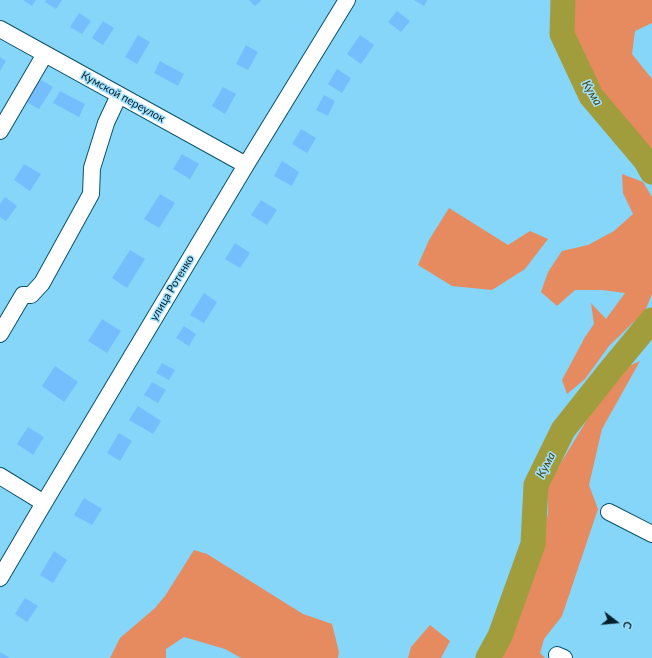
<!DOCTYPE html>
<meta charset="utf-8">
<style>
body{margin:0}
#map{position:relative;width:652px;height:658px;overflow:hidden;background:#85d6f8;font-family:Lato,sans-serif}
canvas{display:block}
.north{position:absolute;left:596px;top:602px;width:40px;height:40px;-webkit-text-stroke:3px #a2e1fd;paint-order:stroke;rotate:106deg;font-size:11px;font-weight:700;line-height:16px;text-align:center;color:#00202d}
.north::after{content:'';display:block;margin:auto;width:14px;height:18px;background:#00202d;clip-path:polygon(50% 0,100% 100%,50% 72%,0 100%)}
</style>
<div id="map">
<canvas width="652" height="658"></canvas>
<div class="north">С</div>
</div>
<script>
const ctx = document.querySelector('canvas').getContext('2d');
ctx.lineJoin = 'round';
function fill(path, color) {
  ctx.fillStyle = color;
  ctx.fill(path, 'evenodd');
}
function toPath(rows) {
  const path = new Path2D();
  for (const r of rows) {
    path.moveTo(r[0], r[1]);
    for (let i = 2; i < r.length; i += 2) path.lineTo(r[i], r[i + 1]);
  }
  return path;
}
function stroke(path, color, width, dash) {
  ctx.strokeStyle = color;
  ctx.lineWidth = width;
  ctx.lineCap = dash ? 'butt' : 'round';
  ctx.setLineDash(dash || []);
  ctx.stroke(path);
}
function drawText(font, color, halo, rows, align = 'center') {
  ctx.font = font + ' Lato,sans-serif';
  ctx.lineWidth = 3;
  ctx.setLineDash([]);
  ctx.textBaseline = 'middle';
  ctx.strokeStyle = halo;
  ctx.fillStyle = color;
  for (const [text, x, y, turn = 0] of rows) {
    ctx.save();
    ctx.translate(x, y);
    ctx.rotate((+turn || 0) * Math.PI / 180);
    ctx.textAlign = isNaN(turn) ? turn : align;
    if (halo) ctx.strokeText(text, 0, 0);
    ctx.fillText(text, 0, 0);
    ctx.restore();
  }
}
fill(toPath([
 [573,0,652,0,652,23,635,31,632,54,652,79,652,163,596,95,568,36,570,10],
 [622,174,643,182,652,197,652,294,645,311,609,346,585,379,567,394,562,380,585,337,594,324,591,303,606,319,625,293,602,290,575,290,557,306,541,292,548,272,562,251,588,245,614,231,633,214,623,193],
 [449,208,508,245,530,231,548,239,525,269,492,290,452,286,418,265,429,240],
 [640,361,602,429,589,485,598,509,562,616,544,639,540,653,545,658,500,658,538,555,548,514,548,484,616,372],
 [194,550,207,554,303,614,332,624,339,652,338,658,241,658,225,649,184,637,166,649,166,658,110,658,120,638,155,608,165,596],
 [430,625,450,641,441,658,408,658,411,647]
]), '#e68b5f');
stroke(toPath([
 [563,0,562,34,591,96,646,161,652,172],
 [488,658,500,636,533,544,536,485,563,430,609,372,652,320]
]), '#a29d3c', 25);
fill(toPath([
 [23,0,36,0,32,6],
 [46,0,62,0,56,9,45,2],
 [249,0,262,0,255,6],
 [414,0,427,0,424,6],
 [397,11,410,21,401,32,388,22],
 [79,13,91,21,82,34,70,27],
 [103,21,114,28,103,45,92,38],
 [138,35,150,42,137,64,125,57],
 [360,35,374,45,361,64,347,54],
 [246,45,258,52,248,70,236,64],
 [0,57,6,61,0,71],
 [160,61,184,74,178,86,154,73],
 [337,69,351,78,342,93,328,84],
 [36,77,53,87,39,109,23,100],
 [223,87,236,94,225,114,212,106],
 [60,91,85,104,79,117,53,103],
 [324,95,335,101,328,116,316,110],
 [301,129,316,138,307,153,292,144],
 [182,154,199,164,190,179,173,169],
 [282,161,299,172,292,186,274,176],
 [24,164,41,174,30,191,14,180],
 [160,194,175,203,159,228,144,219],
 [5,197,17,206,6,221,0,217,0,204],
 [261,200,277,210,267,225,251,215],
 [235,243,250,253,240,268,225,259],
 [130,250,145,259,127,288,112,278],
 [204,293,217,302,204,323,190,315],
 [102,319,121,331,107,353,88,341],
 [184,326,196,334,189,346,176,338],
 [162,363,175,370,169,380,156,373],
 [55,366,78,382,64,402,42,386],
 [152,382,166,390,158,403,144,395],
 [138,406,161,421,153,434,129,420],
 [28,427,44,437,33,455,17,444],
 [119,433,132,441,120,461,107,453],
 [84,498,102,509,92,525,74,515],
 [54,551,67,560,53,583,40,575],
 [25,598,38,606,27,622,15,614],
 [0,652,10,658,0,658]
]), '#74befe');
const street = toPath([
 [0,29,246,165],
 [0,131,45,54],
 [0,334,23,295,31,295,42,283,91,194,92,168,106,123,119,95],
 [0,476,44,503],
 [609,512,652,534],
 [0,578,44,503,246,165,347,0],
 [557,655,564,658]
]);
stroke(street, '#0c5269', 18);
stroke(street, '#fff', 16);
drawText('11px', '#00202d', '#a2e1fd', [
 ["Кумской переулок",123,97,29],
 ["улица Ротенко",172,288,-59]
]);
drawText('italic 12px', '#474410', '#a2e1fd', [
 ["Кума",592,93,59],
 ["Кума",546,465,-63]
]);
</script>
